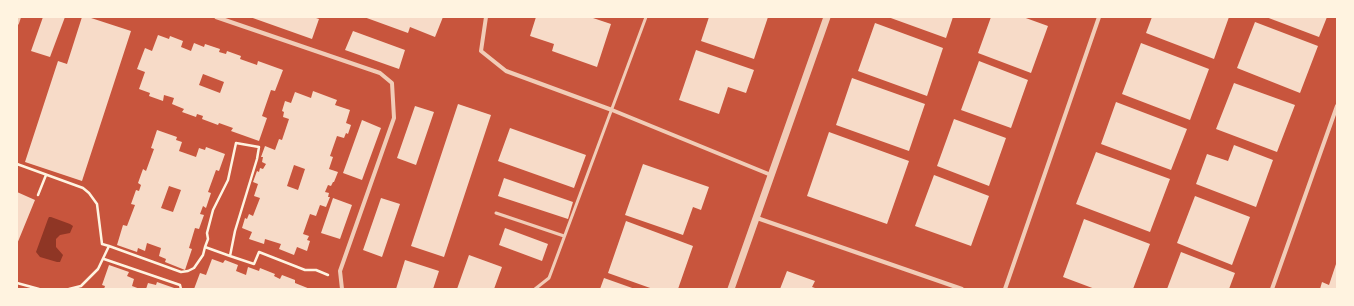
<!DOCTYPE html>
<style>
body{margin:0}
#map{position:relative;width:1354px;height:306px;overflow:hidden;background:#c8553d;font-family:Mulish,sans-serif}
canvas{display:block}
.frame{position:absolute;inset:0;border:18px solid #fff3e0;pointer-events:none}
</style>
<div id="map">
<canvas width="1354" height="306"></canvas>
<div class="frame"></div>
</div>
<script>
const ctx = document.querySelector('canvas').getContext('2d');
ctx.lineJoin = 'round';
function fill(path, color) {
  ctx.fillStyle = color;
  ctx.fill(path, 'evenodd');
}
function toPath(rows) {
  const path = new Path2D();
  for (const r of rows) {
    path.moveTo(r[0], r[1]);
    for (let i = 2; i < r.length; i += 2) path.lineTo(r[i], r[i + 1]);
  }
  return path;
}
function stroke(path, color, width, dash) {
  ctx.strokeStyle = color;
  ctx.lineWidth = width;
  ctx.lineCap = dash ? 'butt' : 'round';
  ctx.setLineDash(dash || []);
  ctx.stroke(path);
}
fill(toPath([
 [49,217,51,217,70,224,73,226,70,233,60,235,56,239,56,247,63,255,60,262,57,262,40,257,36,252,48,219]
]), '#8f3625');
fill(toPath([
 [43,17,65,17,50,57,31,51],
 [82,17,88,17,131,31,82,181,25,162,58,61,67,64],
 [250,17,313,17,319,19,312,39],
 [364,17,443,17,435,37,410,27,408,33],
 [536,17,590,17,611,24,597,67,552,51,554,44,530,36],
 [709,17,768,17,754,59,701,41],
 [888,17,953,17,946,38],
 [991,17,1023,17,1048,26,1031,73,978,53],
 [1152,17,1229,17,1214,59,1146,33],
 [1266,17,1327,17,1319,37],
 [1255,22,1318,46,1300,93,1237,68],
 [875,23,943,48,927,96,858,71],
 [353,31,405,50,399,69,345,50],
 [158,35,169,39,170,36,183,41,181,47,191,51,194,43,204,47,205,44,220,49,219,52,226,54,227,51,241,56,240,59,257,65,258,61,283,70,275,91,271,90,262,116,267,118,259,141,231,131,233,128,219,123,218,125,202,119,203,116,197,114,196,117,182,112,184,109,172,104,174,98,164,95,163,101,149,96,150,93,139,89,145,72,137,69,145,48,152,51],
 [203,74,224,82,220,93,199,85],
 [1141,43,1209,69,1190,120,1122,94],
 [696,50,754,70,746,93,728,87,719,114,679,100],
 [979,61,1028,80,1011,128,961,110],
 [852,78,925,104,909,151,836,125],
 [1234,83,1295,105,1277,152,1216,129],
 [313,91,337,100,335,105,350,110,346,123,351,125,348,134,346,133,344,138,337,136,330,156,333,157,329,169,338,172,334,182,333,182,331,186,328,185,325,192,329,193,328,197,330,197,326,207,320,205,316,216,310,214,303,234,309,236,307,240,310,241,307,251,297,247,294,255,279,249,281,244,265,239,264,244,249,239,252,232,242,228,245,218,247,219,249,214,253,216,260,198,254,196,258,184,253,182,257,171,259,172,260,168,263,169,266,164,262,162,263,157,261,157,265,146,275,150,279,139,282,140,289,119,283,117,284,112,282,111,285,101,291,103,295,92,311,98],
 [294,165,305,169,298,190,287,186],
 [1116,102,1187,129,1171,170,1101,144],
 [458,104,491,115,444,257,411,246],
 [415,106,434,112,416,165,397,158],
 [954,119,1006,138,989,186,937,166],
 [362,120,381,128,362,180,343,173],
 [510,128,586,155,574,188,498,161],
 [157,130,177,137,176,140,182,142,179,151,196,157,199,148,205,150,206,147,225,154,219,171,216,170,208,192,211,193,206,208,203,206,200,214,204,215,199,229,195,228,189,248,192,249,185,270,165,262,166,259,159,256,161,248,147,243,145,251,138,248,137,252,117,245,123,225,127,226,135,205,131,204,136,190,139,191,141,185,138,183,143,169,146,171,154,149,151,148],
 [169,186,181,190,173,212,161,208],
 [829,132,909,161,887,224,807,196],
 [1234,145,1273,160,1256,207,1196,184,1207,154,1228,161],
 [1096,152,1170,179,1150,232,1076,204],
 [643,164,709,187,701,210,693,207,683,235,625,215],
 [934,175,989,196,971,246,915,226],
 [504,178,573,202,568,219,498,196],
 [17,192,35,200,17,244],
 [1195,196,1250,217,1232,265,1177,243],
 [333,198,352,205,340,239,321,233],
 [381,198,400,204,382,257,363,250],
 [1084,219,1150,244,1133,289,1095,289,1063,277],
 [626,221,693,246,678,289,653,289,608,273],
 [505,228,548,244,542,261,499,245],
 [1181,252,1235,273,1229,289,1167,289],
 [469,255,502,267,494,289,457,289],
 [212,259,223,263,225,260,238,265,236,271,246,275,248,267,259,271,260,268,275,274,274,276,280,279,282,275,295,280,295,283,310,289,194,289,200,273,206,275],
 [405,260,439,271,433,289,396,289],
 [1337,261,1337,289,1320,289,1322,282,1329,285],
 [109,265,129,272,127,276,134,279,132,286,140,289,104,289,105,286,102,285],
 [787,271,815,281,812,287,818,289,780,289],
 [604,278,635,289,600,289],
 [157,282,177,289,146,289,148,283,156,285]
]), '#f7dbc8');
stroke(toPath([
 [17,164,83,188,89,193,97,204,102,244,109,246,98,269,81,286,69,289],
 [38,195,46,175],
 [109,246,181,272,188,271,194,268,203,255,205,247,208,239,207,233,213,210,228,180,236,143,259,147,257,159,235,231,230,256,205,247],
 [230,256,254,264,259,252,305,270,316,270,328,275],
 [104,259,180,285,181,289],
 [17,283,39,289]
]), '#fff3e0', 2.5);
stroke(toPath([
 [496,213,564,236],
 [535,289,549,278,646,17]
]), '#f1ccb7', 3);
stroke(toPath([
 [216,17,380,73,392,83,394,118,340,271,342,289],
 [486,17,481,51,506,71,612,110,771,175],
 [17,23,19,17],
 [757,218,962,289],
 [1005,289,1099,17],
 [1272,289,1337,106]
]), '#f1ccb7', 4);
stroke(toPath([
 [731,289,827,17]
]), '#f1ccb7', 7);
</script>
